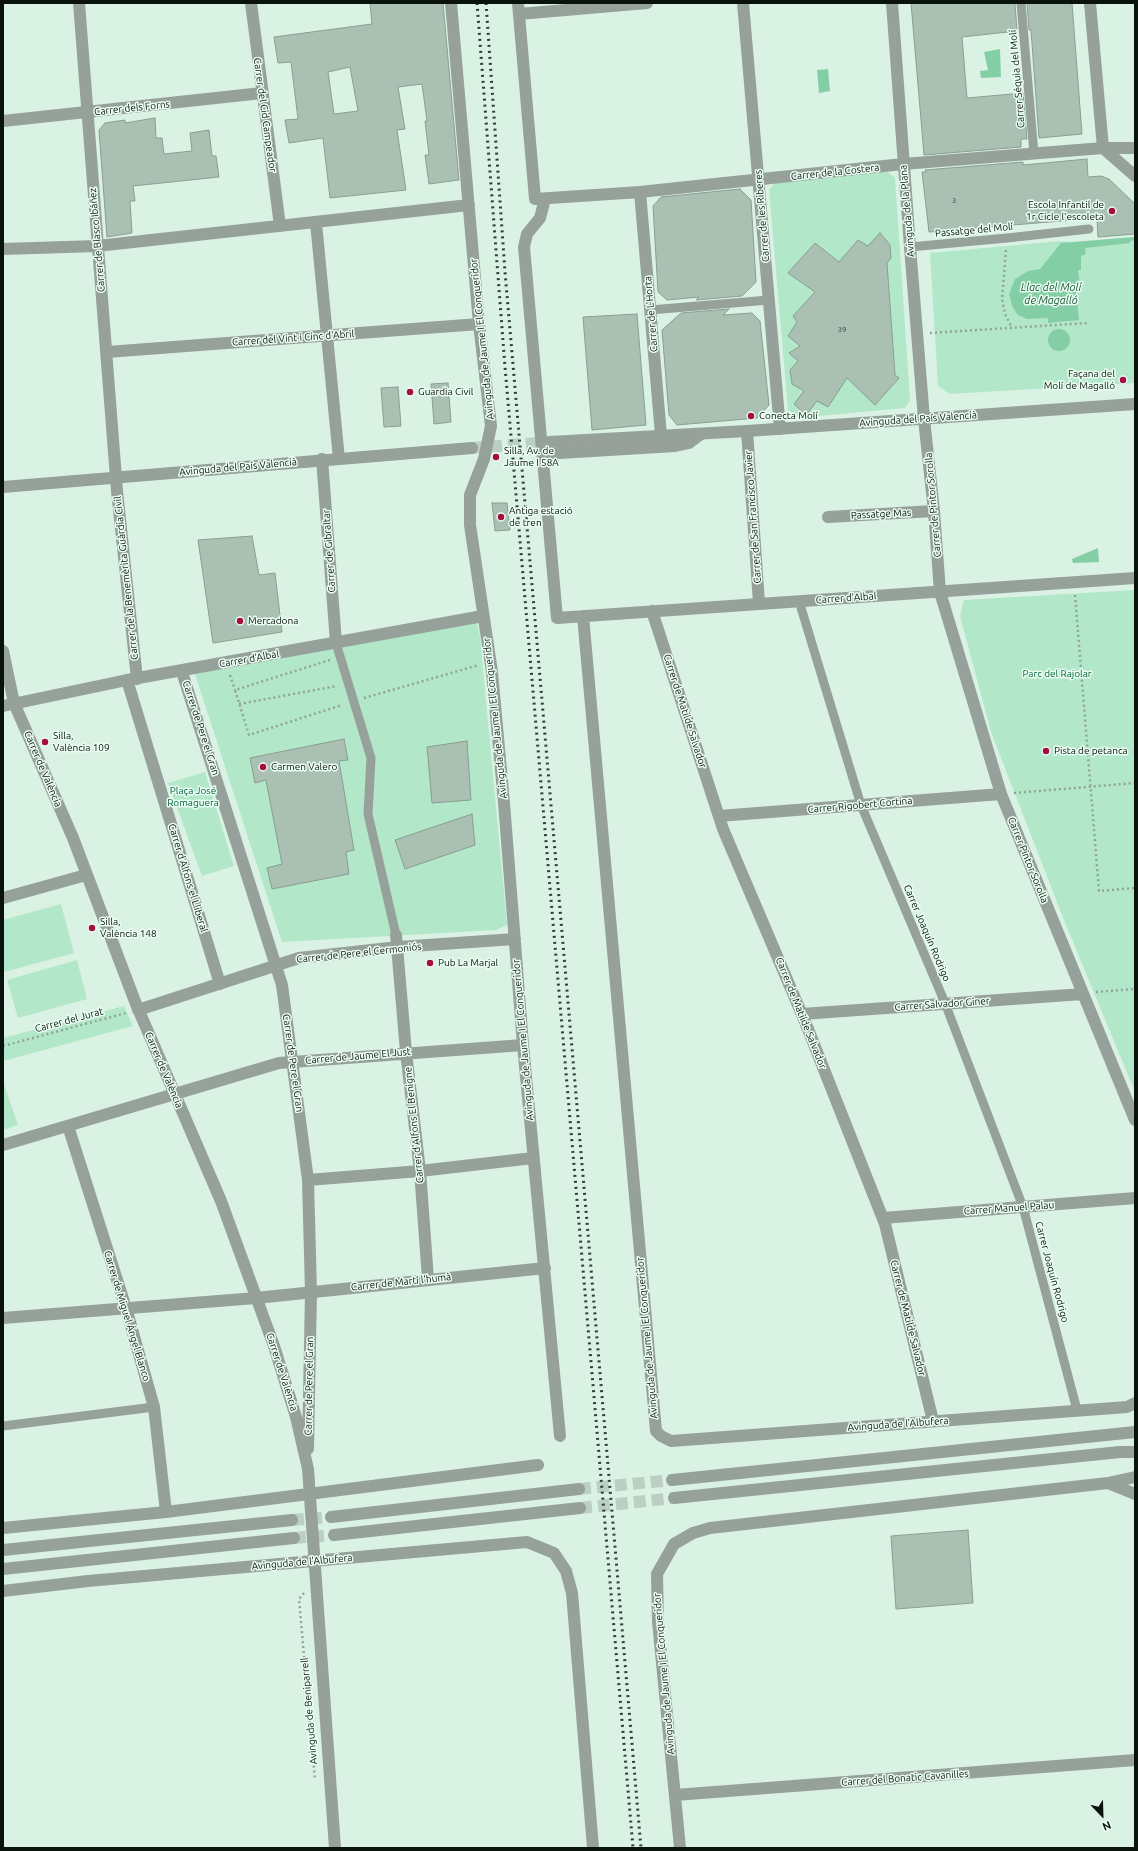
<!DOCTYPE html>
<meta charset="utf-8">
<style>
body{margin:0}
#map{position:relative;width:1138px;height:1851px;overflow:hidden;background:#daf2e3;font-family:Ubuntu,sans-serif}
canvas{display:block}
.frame{position:absolute;inset:0;border:4px solid #0a120e;pointer-events:none}
.north{position:absolute;left:1082px;top:1795px;width:40px;height:40px;-webkit-text-stroke:3px #eafef2;paint-order:stroke;rotate:157deg;font-size:11px;font-weight:700;line-height:16px;text-align:center;color:#0a120e}
.north::after{content:'';display:block;margin:auto;width:14px;height:18px;background:#0a120e;clip-path:polygon(50% 0,100% 100%,50% 72%,0 100%)}
</style>
<div id="map">
<canvas width="1138" height="1851"></canvas>
<div class="frame"></div>
<div class="north">N</div>
</div>
<script>
const ctx = document.querySelector('canvas').getContext('2d');
ctx.lineJoin = 'round';
function fill(path, color) {
  ctx.fillStyle = color;
  ctx.fill(path, 'evenodd');
}
function toPath(rows) {
  const path = new Path2D();
  for (const r of rows) {
    if (r.length === 3) {
      path.moveTo(r[0] + r[2], r[1]);
      path.arc(r[0], r[1], r[2], 0, 2 * Math.PI);
      continue;
    }
    path.moveTo(r[0], r[1]);
    for (let i = 2; i < r.length; i += 2) path.lineTo(r[i], r[i + 1]);
  }
  return path;
}
function stroke(path, color, width, dash) {
  ctx.strokeStyle = color;
  ctx.lineWidth = width;
  ctx.lineCap = dash ? 'butt' : 'round';
  ctx.setLineDash(dash || []);
  ctx.stroke(path);
}
function drawText(font, color, halo, rows, align = 'center') {
  ctx.font = font + ' Ubuntu,sans-serif';
  ctx.lineWidth = 3;
  ctx.setLineDash([]);
  ctx.textBaseline = 'middle';
  ctx.strokeStyle = halo;
  ctx.fillStyle = color;
  for (const [text, x, y, turn = 0] of rows) {
    ctx.save();
    ctx.translate(x, y);
    ctx.rotate((+turn || 0) * Math.PI / 180);
    ctx.textAlign = isNaN(turn) ? turn : align;
    if (halo) ctx.strokeText(text, 0, 0);
    ctx.fillText(text, 0, 0);
    ctx.restore();
  }
}
fill(toPath([
 [887,171,895,178,910,400,905,408,798,418,788,410,769,190,776,181],
 [1135,237,1135,383,950,394,938,386,930,253,1060,241,1075,242],
 [1135,590,1135,1092,1062,915,991,732,960,616,964,600],
 [477,623,480,636,507,925,496,930,282,942,194,671],
 [205,772,234,866,202,876,168,783],
 [61,904,74,953,4,972,3,920],
 [77,960,87,999,18,1018,7,980],
 [124,1006,133,1026,3,1061,3,1038],
 [3,1081,18,1125,3,1130]
]), '#b3e7c9');
fill(toPath([
 [1000,49,1001,77,981,78,980,71,988,70,984,52],
 [828,69,830,91,819,93,817,70],
 [1135,237,1135,240,1130,241,1130,243,1085,248,1086,254,1081,256,1081,270,1078,270,1081,292,1076,292,1079,320,1048,323,1048,318,1027,319,1018,315,1012,306,1009,294,1015,279,1028,271,1040,269,1061,243],
 [1059,340,11],
 [1098,548,1099,562,1073,563,1072,559]
]), '#84cea6');
const building = toPath([
 [370,3,443,3,459,180,429,184,425,155,429,155,425,121,427,121,422,84,398,87,405,129,397,130,406,190,330,198,323,138,289,143,285,120,298,119,291,62,278,63,274,37,372,24,370,3],
 [350,67,358,111,334,114,328,72,350,67],
 [911,3,1015,3,1017,31,962,37,967,98,1023,93,1027,139,1021,139,1021,147,924,155,911,3],
 [1027,3,1072,3,1082,134,1039,138,1031,30,1029,30,1027,3],
 [155,118,156,138,162,138,164,154,192,151,190,133,209,130,212,156,216,156,219,177,133,186,135,201,130,201,132,233,107,237,99,130,105,123,125,120,125,123,155,118],
 [1087,159,1088,177,1101,176,1109,179,1135,204,1135,234,1098,237,1097,218,929,232,922,172,926,172,925,170,1023,162,1023,165,1087,159],
 [740,189,751,200,756,282,742,296,696,300,699,297,667,300,658,292,653,206,661,197,740,189],
 [880,233,890,245,891,258,887,263,895,375,899,378,875,405,847,378,828,407,817,401,806,415,794,404,804,391,792,384,790,370,798,361,789,353,800,346,788,336,797,322,793,316,815,292,788,273,815,243,839,262,858,240,868,246,880,233],
 [729,309,723,315,752,313,760,321,769,405,757,418,677,425,669,415,662,330,681,313,729,309],
 [637,314,646,425,592,430,583,317,637,314],
 [448,383,451,422,434,424,431,384,448,383],
 [398,387,401,426,384,427,381,388,398,387],
 [492,503,507,503,510,530,495,531,492,503],
 [252,536,259,575,275,573,282,632,213,643,198,540,252,536],
 [344,739,348,760,339,761,354,850,346,852,349,874,272,889,267,868,282,864,266,780,255,783,250,758,344,739],
 [467,741,471,800,432,803,427,747,467,741],
 [472,814,475,845,405,869,395,840,472,814],
 [968,1530,973,1603,896,1609,891,1536,968,1530]
]);
fill(building, '#a9c0b3');
stroke(building, '#889e91', 1);
stroke(toPath([
 [579,1489,672,1480],
 [580,1508,674,1498],
 [292,1520,331,1517],
 [294,1538,334,1535]
]), '#bbd0c3', 12, [12, 6]);
stroke(toPath([
 [472,448,550,442]
]), '#bbd0c3', 12, [12, 6]);
stroke(toPath([
 [1006,250,1002,299,1005,314,1012,328],
 [930,333,1087,323],
 [1075,595,1099,891,1135,888],
 [330,660,235,690,249,735,342,705],
 [230,675,235,690],
 [364,698,479,665],
 [239,704,337,686],
 [1014,793,1135,783],
 [1096,992,1135,989],
 [3,1046,126,1013],
 [304,1593,299,1599,315,1780]
]), '#91a499', 2.5, [2, 3]);
stroke(toPath([
 [1021,3,1034,154],
 [910,247,1007,238,1089,229],
 [650,310,769,300],
 [799,601,861,805,945,1003,1023,1207,1077,1410],
 [336,643,371,758,368,814,396,935],
 [3,1426,154,1407]
]), '#97a19b', 9);
stroke(toPath([
 [79,3,117,491,137,679],
 [251,3,280,226],
 [451,3,479,324,491,426,484,459,470,495,470,525,492,672,504,803,523,1045,560,1436],
 [518,3,535,199,640,192,903,164,1103,148,1135,148],
 [743,3,780,429],
 [892,3,910,247,924,419,934,511,940,592,1001,794,1135,1120],
 [1090,3,1103,148,1135,176],
 [519,14,647,3],
 [3,121,262,93],
 [640,192,661,435],
 [545,199,540,218,527,234,524,247,557,618,1135,578],
 [316,223,339,459],
 [3,249,97,246,469,205],
 [107,352,479,324],
 [747,431,759,603],
 [543,454,675,446,689,443,701,434],
 [322,459,336,643],
 [828,517,934,511],
 [652,611,723,829,806,1024,885,1224,933,1421],
 [583,616,656,1431,661,1436,671,1441,1127,1407,1135,1403],
 [3,651,14,703,73,838,136,1004,221,1201,274,1346,296,1417,308,1469,335,1848],
 [182,672,282,985,308,1180,311,1292,308,1449],
 [127,680,220,984],
 [3,706,127,680,483,616],
 [719,816,1001,794],
 [3,898,86,875],
 [396,935,406,1052,420,1171,428,1279],
 [138,1010,299,958,398,947,515,939],
 [802,1014,1083,994],
 [68,1126,126,1308,154,1407,166,1512],
 [3,1145,279,1063,523,1045],
 [308,1180,420,1171,533,1158],
 [883,1218,1135,1198],
 [3,1318,256,1298,545,1268],
 [672,1480,1135,1432],
 [1108,1483,1135,1494],
 [674,1498,1120,1452,1135,1452],
 [331,1517,579,1489],
 [3,1528,166,1512,538,1465],
 [334,1535,580,1508],
 [3,1550,292,1520],
 [3,1569,294,1538],
 [3,1591,88,1581,527,1542,554,1553,566,1571,572,1593,593,1848],
 [675,1795,1135,1760],
 [680,1848,658,1622,657,1574,674,1544,693,1533,710,1528,1108,1483,1135,1477]
]), '#97a19b', 12);
stroke(toPath([
 [550,442,747,431,1135,404],
 [3,487,472,448]
]), '#97a19b', 12);
stroke(toPath([
 [477,3,505,367,633,1848],
 [486,3,505,272,641,1848]
]), '#323d37', 3, [2, 4]);
for (const [x, y, r, color] of [
 [1112,211,4,"#a50d43"],
 [1123,380,4,"#a50d43"],
 [410,392,4,"#a50d43"],
 [751,416,4,"#a50d43"],
 [496,457,4,"#a50d43"],
 [501,517,4,"#a50d43"],
 [240,621,4,"#a50d43"],
 [45,742,4,"#a50d43"],
 [1046,751,4,"#a50d43"],
 [263,767,4,"#a50d43"],
 [92,928,4,"#a50d43"],
 [430,963,4,"#a50d43"]
]) {
  const dot = new Path2D();
  dot.arc(x, y, r, 0, 2 * Math.PI);
  ctx.fillStyle = color;
  ctx.fill(dot);
  stroke(dot, '#eafef2', 1.5);
}
drawText('8px', '#323e37', null, [
 ["3",954,200],
 ["39",842,329]
]);
drawText('10px', '#0a120e', '#eafef2', [
 ["Carrer Séquia del Molí",1017,79,-95],
 ["Carrer dels Forns",132,108,-6],
 ["Carrer del Cid Campeador",265,115,82],
 ["Carrer de la Costera",835,172,-6],
 ["Avinguda de la Plana",907,211,-95],
 ["Carrer de les Riberes",762,216,-95],
 ["Passatge del Molí",974,230,-5],
 ["Carrer de Blasco Ibáñez",97,240,-95],
 ["Carrer de L'Horta",651,314,-95],
 ["Carrer del Vint i Cinc d'Abril",293,338,-4],
 ["Avinguda de Jaume I El Conqueridor",482,339,-96],
 ["Avinguda del País Valencià",918,419,-4],
 ["Avinguda del País Valencià",238,467,-5],
 ["Carrer de Pintor Sorolla",933,505,-95],
 ["Passatge Mas",881,514,-3],
 ["Carrer de San Francisco Javier",753,517,-94],
 ["Carrer de Gibraltar",329,551,-94],
 ["Carrer de la Benemèrita Guàrdia Civil",126,578,-96],
 ["Carrer d'Albal",846,598,-4],
 ["Carrer d'Albal",249,659,-10],
 ["Carrer de Matilde Salvador",685,711,72],
 ["Avinguda de Jaume I El Conqueridor",495,718,-96],
 ["Carrer de Pere el Gran",201,728,72],
 ["Carrer de València",43,769,67],
 ["Carrer Rigobert Cortina",860,805,-5],
 ["Carrer Pintor Sorolla",1028,860,68],
 ["Carrer d'Alfons el Lliberal",188,878,73],
 ["Carrer Joaquín Rodrigo",927,933,67],
 ["Carrer de Pere el Cermoniós",359,953,-6],
 ["Carrer Salvador Giner",942,1004,-4],
 ["Carrer de Matilde Salvador",801,1013,68],
 ["Carrer del Jurat",69,1020,-15],
 ["Avinguda de Jaume I El Conqueridor",523,1040,-95],
 ["Carrer de Jaume El Just",358,1056,-5],
 ["Carrer de Pere el Gran",293,1063,82],
 ["Carrer de València",164,1070,67],
 ["Carrer d'Alfons El Benigne",414,1125,-96],
 ["Carrer Manuel Palau",1009,1208,-4],
 ["Carrer Joaquín Rodrigo",1052,1272,75],
 ["Carrer de Martí l'humà",401,1282,-6],
 ["Carrer de Miguel Ángel Blanco",127,1316,73],
 ["Carrer de Matilde Salvador",908,1318,76],
 ["Avinguda de Jaume I El Conqueridor",647,1338,-95],
 ["Carrer de València",282,1372,72],
 ["Carrer de Pere el Gran",309,1386,-89],
 ["Avinguda de l'Albufera",898,1424,-4],
 ["Avinguda de l'Albufera",302,1562,-5],
 ["Avinguda de Jaume I El Conqueridor",664,1674,-95],
 ["Avinguda de Beniparrell",309,1711,-95],
 ["Carrer del Bonatic Cavanilles",905,1778,-4]
]);
drawText('10px', '#0a120e', '#eafef2', [
 ["Escola Infantil de",1104,205,"right"],
 ["1r Cicle l'escoleta",1104,217,"right"],
 ["Façana del",1115,374,"right"],
 ["Molí de Magalló",1115,386,"right"],
 ["Guardia Civil",418,392],
 ["Conecta Molí",759,416],
 ["Silla, Av. de",504,451],
 ["Jaume I 58A",504,463],
 ["Antiga estació",509,511],
 ["de tren",509,523],
 ["Mercadona",248,621],
 ["Silla,",53,736],
 ["València 109",53,748],
 ["Pista de petanca",1054,751],
 ["Carmen Valero",271,767],
 ["Silla,",100,922],
 ["València 148",100,934],
 ["Pub La Marjal",438,963]
], 'left');
drawText('10px', '#00623e', '#eafef2', [
 ["Parc del Rajolar",1057,674],
 ["Plaça José",193,791],
 ["Romaguera",193,803]
]);
drawText('italic 11px', '#1e563b', '#eafef2', [
 ["Llac del Molí",1051,287],
 ["de Magalló",1051,300]
]);
</script>
